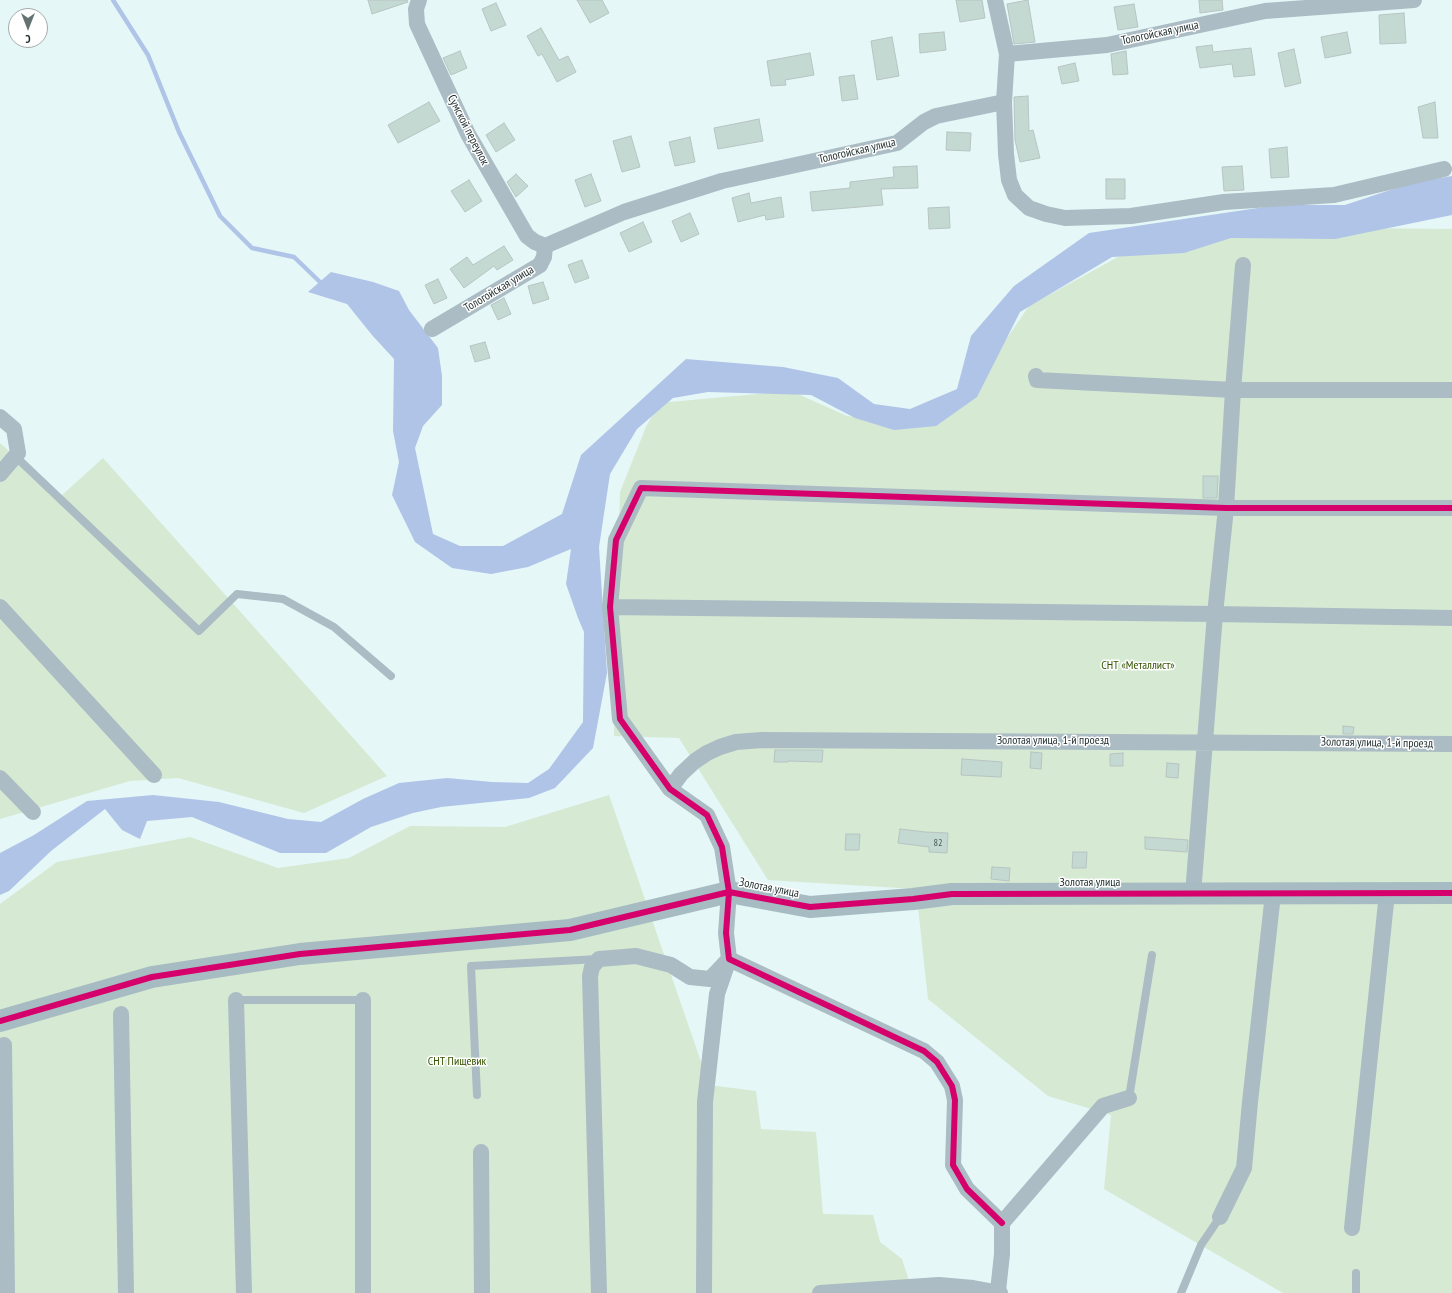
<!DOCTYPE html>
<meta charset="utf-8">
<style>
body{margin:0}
#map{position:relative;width:1452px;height:1293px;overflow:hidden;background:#e5f7f7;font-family:"PT Sans Narrow",sans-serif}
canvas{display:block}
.north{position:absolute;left:8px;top:8px;width:40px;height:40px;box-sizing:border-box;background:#fff;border:1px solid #a5aaaa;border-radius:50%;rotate:180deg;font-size:11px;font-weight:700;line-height:16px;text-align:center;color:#1e2b2b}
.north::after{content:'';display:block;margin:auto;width:14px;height:18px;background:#647272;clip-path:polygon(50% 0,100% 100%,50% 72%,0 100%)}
</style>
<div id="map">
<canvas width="1452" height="1293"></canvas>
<div class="north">С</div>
</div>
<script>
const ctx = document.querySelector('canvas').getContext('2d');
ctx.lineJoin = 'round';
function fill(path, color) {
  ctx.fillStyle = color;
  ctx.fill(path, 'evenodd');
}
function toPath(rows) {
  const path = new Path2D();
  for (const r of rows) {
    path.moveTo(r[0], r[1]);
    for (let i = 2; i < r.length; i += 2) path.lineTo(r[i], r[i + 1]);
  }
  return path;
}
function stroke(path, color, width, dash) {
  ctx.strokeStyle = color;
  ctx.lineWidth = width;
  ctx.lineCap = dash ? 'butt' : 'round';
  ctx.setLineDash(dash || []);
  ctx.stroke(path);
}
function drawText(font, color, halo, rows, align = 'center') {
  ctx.font = font + ' "PT Sans Narrow",sans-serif';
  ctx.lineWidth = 3;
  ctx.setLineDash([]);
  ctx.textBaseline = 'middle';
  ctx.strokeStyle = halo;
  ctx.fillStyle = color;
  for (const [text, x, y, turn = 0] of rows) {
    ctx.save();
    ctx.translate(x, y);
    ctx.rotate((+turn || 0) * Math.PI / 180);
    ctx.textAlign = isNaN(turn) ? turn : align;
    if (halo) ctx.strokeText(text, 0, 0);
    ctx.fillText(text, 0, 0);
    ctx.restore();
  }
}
fill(toPath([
 [1263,227,1452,229,1452,1293,1283,1293,1104,1189,1111,1115,1048,1096,928,999,916,889,768,880,679,738,614,736,620,492,646,427,659,403,791,391,847,416,916,425,985,370,1029,306,1118,257,1184,242],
 [0,443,60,497,103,458,387,776,304,813,178,778,130,781,0,819],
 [609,795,709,1085,756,1091,761,1129,816,1132,823,1214,873,1215,880,1242,902,1259,913,1293,0,1293,0,904,57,862,190,837,278,868,349,858,410,826,505,827]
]), '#d6e9d3');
fill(toPath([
 [1452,176,1452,215,1335,239,1231,238,1184,253,1112,257,1020,312,977,397,936,426,894,430,855,418,811,395,708,392,673,398,637,429,610,474,599,547,607,673,593,748,555,788,529,798,441,807,413,813,371,827,326,853,280,853,192,817,147,821,140,839,122,830,105,809,51,851,9,891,0,895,0,853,34,835,87,801,153,795,219,802,288,819,321,822,363,799,399,783,447,778,492,782,528,783,549,769,583,722,584,632,578,618,566,584,571,549,528,567,491,574,452,568,415,542,392,495,399,462,393,431,394,359,372,335,347,304,308,292,331,272,373,282,399,291,409,310,438,348,442,376,442,405,423,426,415,448,433,534,460,546,503,546,562,514,581,455,686,359,783,367,838,378,874,404,910,409,957,389,971,336,1014,286,1089,233,1278,205,1345,205,1411,183]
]), '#b0c4e8');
stroke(toPath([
 [113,0,148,55,179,132,220,216,252,248,294,257,320,282]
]), '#b0c4e8', 4.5);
const building = toPath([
 [368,0,407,0,408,2,372,14,368,0],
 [577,0,602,0,609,13,590,23,577,0],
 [956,0,982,0,985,18,960,22,956,0],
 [1028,0,1035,42,1014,44,1007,4,1028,0],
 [1199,0,1222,0,1223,10,1200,13,1199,0],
 [496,3,506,25,491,31,482,9,496,3],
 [1134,4,1138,27,1118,30,1114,7,1134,4],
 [1404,13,1406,43,1380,44,1379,15,1404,13],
 [541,28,559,60,568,56,576,72,557,82,542,54,538,56,527,36,541,28],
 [944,32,946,50,920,53,919,34,944,32],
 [1347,32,1351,53,1325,58,1321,37,1347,32],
 [892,37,899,76,877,80,871,41,892,37],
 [1212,45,1213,52,1251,48,1255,75,1234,77,1232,64,1200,68,1196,47,1212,45],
 [1294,49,1301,83,1285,87,1278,53,1294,49],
 [460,51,467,68,451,75,443,58,460,51],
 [1126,51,1128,74,1113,75,1111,54,1126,51],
 [810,53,814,75,785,80,786,85,771,86,767,61,810,53],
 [1075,63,1079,81,1062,84,1058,67,1075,63],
 [854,75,858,99,842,101,839,77,854,75],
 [1028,96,1029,131,1033,130,1040,158,1020,162,1015,140,1014,97,1028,96],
 [429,102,440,121,398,143,388,125,429,102],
 [1435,102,1438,138,1423,138,1418,107,1435,102],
 [759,119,763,141,718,149,714,128,759,119],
 [504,123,515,140,496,152,486,135,504,123],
 [947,132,971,133,970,151,946,150,947,132],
 [631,136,640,167,622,172,613,141,631,136],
 [690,137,695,162,675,166,669,142,690,137],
 [1287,147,1289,177,1271,178,1269,149,1287,147],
 [917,166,918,188,881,189,883,205,812,211,810,192,850,188,850,182,894,177,893,167,917,166],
 [1242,166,1244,190,1224,191,1222,167,1242,166],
 [516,174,528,186,516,197,507,182,516,174],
 [591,174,601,201,585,207,575,180,591,174],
 [1106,179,1125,179,1125,199,1106,199,1106,179],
 [469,180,482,201,465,212,451,191,469,180],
 [749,193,751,203,781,197,784,217,766,220,765,215,738,222,732,198,749,193],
 [949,207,950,228,929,229,928,208,949,207],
 [690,213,699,234,681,242,672,221,690,213],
 [643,222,652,242,629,252,620,233,643,222],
 [504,246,513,260,497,270,494,266,464,288,450,269,467,257,473,265,504,246],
 [582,260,589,278,575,283,568,265,582,260],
 [438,279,447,298,434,304,425,285,438,279],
 [543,282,549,299,533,304,528,286,543,282],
 [504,298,511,314,498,320,491,305,504,298],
 [485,342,490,358,475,362,470,346,485,342],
 [1203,476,1218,476,1217,498,1203,498,1203,476],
 [1343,726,1354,727,1353,734,1343,734,1343,726],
 [775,750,823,750,822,762,788,761,788,762,774,762,775,750],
 [1031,752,1042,753,1041,769,1030,768,1031,752],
 [1123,753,1123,766,1110,766,1110,754,1123,753],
 [962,759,1002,762,1001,777,961,775,962,759],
 [1167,763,1179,764,1178,778,1166,777,1167,763],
 [900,829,925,832,948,833,947,853,929,852,929,847,898,843,900,829],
 [846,834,860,834,859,850,845,850,846,834],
 [1145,837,1188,840,1187,852,1145,849,1145,837],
 [1073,852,1087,852,1086,868,1072,868,1073,852],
 [992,867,1010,868,1009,881,991,879,992,867]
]);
fill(building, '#c5d9d3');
stroke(building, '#b7c4c2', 1);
stroke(toPath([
 [15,456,199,631,237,594,283,599,334,627,391,676],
 [236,1000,363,1000],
 [477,1095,471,966,598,959],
 [1129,1098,1152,955],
 [1181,1293,1201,1245,1220,1217],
 [1356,1293,1356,1273]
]), '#abbcc4', 8);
stroke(toPath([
 [419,0,416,9,417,24,468,134,527,236,535,242,545,246],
 [1007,54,1107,45,1265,11,1414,0],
 [1004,102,1006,154,1009,180,1015,195,1029,208,1046,214,1065,218,1131,216,1224,202,1334,195,1444,169],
 [432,329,540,265,544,257,545,246,624,212,722,181,897,143,924,122,936,116,1004,102,1007,54,995,0],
 [1036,376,1037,380,1233,390,1452,390],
 [0,417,14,429,18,453,0,474],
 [0,607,154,775],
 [610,607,1215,614,1452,618],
 [0,778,33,812],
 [670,789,681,774,695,761,707,753,720,747,736,742,762,740,1452,744],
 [1193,894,1215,614,1226,508,1233,390,1243,265],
 [236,1000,244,1293],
 [121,1014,126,1293],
 [4,1045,7,1293],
 [481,1152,482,1293],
 [1220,1217,1244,1168,1250,1102,1273,894],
 [1002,1223,967,1189,953,1165,955,1100,952,1086,937,1062,924,1051,729,959,726,933,729,892,722,847,707,815,670,789,620,719,610,607,616,540,641,488,1226,508,1452,508],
 [1352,1228,1387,893],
 [998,1291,1002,1254,1002,1223,1103,1106,1129,1098],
 [363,1293,363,1000],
 [599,1293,590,976,592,967,599,959,636,956,671,965,690,977,710,979,729,959,717,994,705,1102,704,1293],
 [820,1293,939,1285,973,1288,1000,1293]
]), '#abbcc4', 16);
stroke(toPath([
 [0,1021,152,977,300,954,570,930,729,892,810,907,913,899,952,894,1452,893]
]), '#a7bbc2', 22);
stroke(toPath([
 [0,1021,152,977,300,954,570,930,729,892,810,907,913,899,952,894,1452,893],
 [1002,1223,967,1189,953,1165,955,1100,952,1086,937,1062,924,1051,729,959,726,933,729,892,722,847,707,815,670,789,620,719,610,607,616,540,641,488,1226,508,1452,508]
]), '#d6006c', 6);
drawText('10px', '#485655', null, [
 ["82",938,843]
]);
drawText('12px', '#1e2b2b', '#fff', [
 ["Тологойская улица",1160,33,-12],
 ["Сумской переулок",468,130,63],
 ["Тологойская улица",857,151,-13],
 ["Тологойская улица",499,289,-31],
 ["Золотая улица, 1-й проезд",1053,741],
 ["Золотая улица, 1-й проезд",1377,743,1],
 ["Золотая улица",1090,883],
 ["Золотая улица",769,888,11]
]);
drawText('12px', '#355300', '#fff', [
 ["СНТ «Металлист»",1138,666],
 ["СНТ Пищевик",457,1062]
]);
</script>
